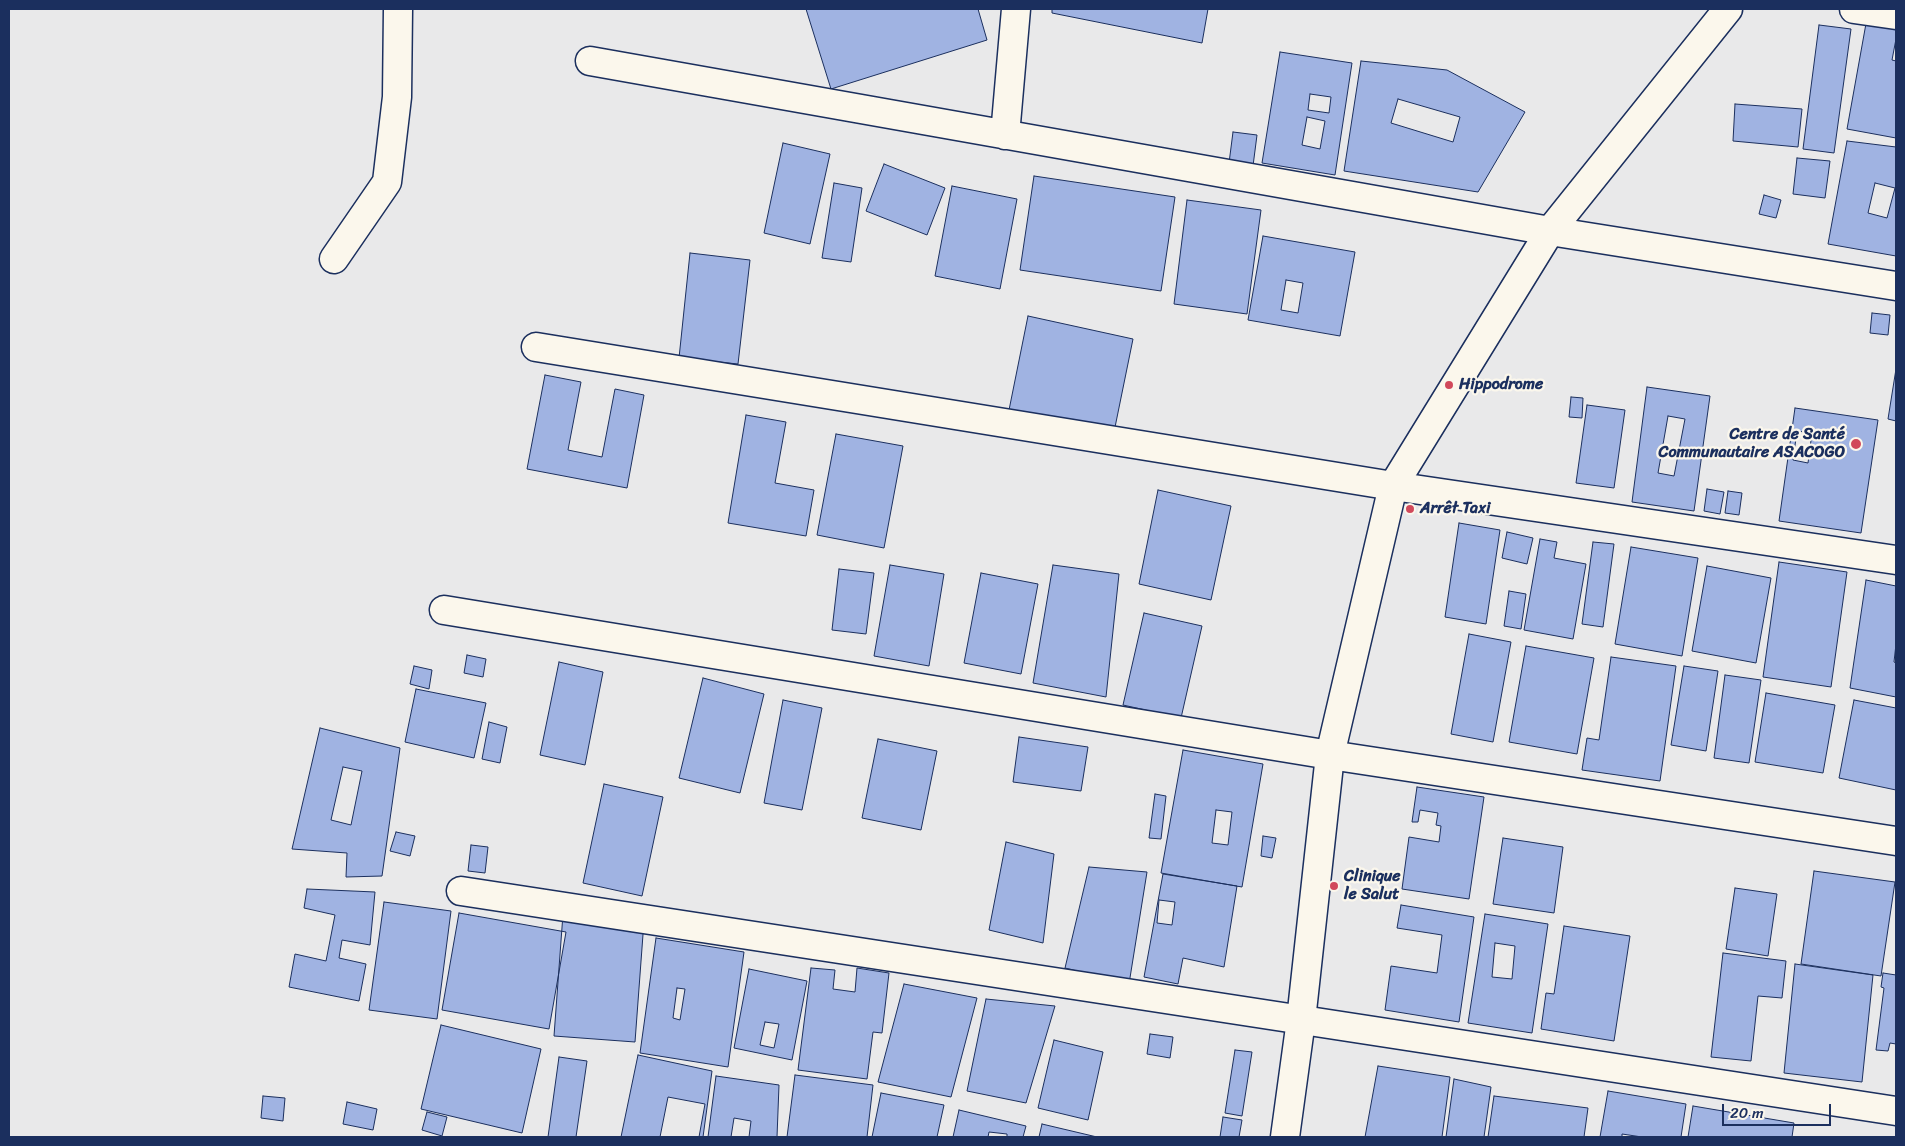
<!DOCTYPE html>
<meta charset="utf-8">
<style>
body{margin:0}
#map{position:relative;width:1905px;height:1146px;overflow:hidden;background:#e9e9ea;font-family:Sriracha,sans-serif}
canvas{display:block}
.frame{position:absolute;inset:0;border:10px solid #1b2f5e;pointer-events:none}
.scale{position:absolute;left:1722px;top:1104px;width:109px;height:22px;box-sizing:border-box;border:2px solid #1b2f5e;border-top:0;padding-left:6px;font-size:15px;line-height:18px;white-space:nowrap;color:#1b2f5e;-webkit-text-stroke:4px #fbf7ec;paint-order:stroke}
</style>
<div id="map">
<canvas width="1905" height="1146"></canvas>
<div class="frame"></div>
<div class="scale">20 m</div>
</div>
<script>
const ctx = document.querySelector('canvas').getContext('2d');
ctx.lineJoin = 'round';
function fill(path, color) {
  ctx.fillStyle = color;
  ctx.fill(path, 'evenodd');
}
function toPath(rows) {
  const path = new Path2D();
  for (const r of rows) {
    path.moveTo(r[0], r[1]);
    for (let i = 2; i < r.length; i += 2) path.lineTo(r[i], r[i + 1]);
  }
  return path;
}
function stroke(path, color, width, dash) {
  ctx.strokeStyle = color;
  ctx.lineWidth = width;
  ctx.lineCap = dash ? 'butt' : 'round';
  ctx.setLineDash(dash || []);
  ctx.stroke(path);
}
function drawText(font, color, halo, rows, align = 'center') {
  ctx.font = font + ' Sriracha,sans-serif';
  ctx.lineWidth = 4.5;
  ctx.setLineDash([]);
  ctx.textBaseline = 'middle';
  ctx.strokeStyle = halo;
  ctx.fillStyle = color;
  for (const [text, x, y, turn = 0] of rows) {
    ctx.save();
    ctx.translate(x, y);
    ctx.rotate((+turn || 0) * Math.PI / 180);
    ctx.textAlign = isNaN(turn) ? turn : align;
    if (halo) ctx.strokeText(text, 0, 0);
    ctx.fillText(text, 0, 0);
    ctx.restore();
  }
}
const building = toPath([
 [806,9,978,9,987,40,831,89,806,9],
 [1052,9,1208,9,1202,43,1052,13,1052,9],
 [1867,18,1896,21,1896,39,1892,60,1896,61,1896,138,1847,129,1867,18],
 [1819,25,1851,29,1834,153,1803,149,1819,25],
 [1280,52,1352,63,1335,175,1262,163,1280,52],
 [1310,94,1331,97,1329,113,1308,110,1310,94],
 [1307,117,1325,121,1320,149,1302,145,1307,117],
 [1361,61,1447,70,1525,112,1478,192,1344,171,1361,61],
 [1398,99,1460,117,1453,142,1391,123,1398,99],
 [1735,104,1802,109,1798,147,1733,141,1735,104],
 [1233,132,1257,135,1253,166,1229,163,1233,132],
 [1847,141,1896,147,1896,256,1828,244,1847,141],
 [1875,183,1895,188,1887,218,1868,213,1875,183],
 [783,143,830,154,810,244,764,233,783,143],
 [1797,158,1830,161,1825,198,1793,194,1797,158],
 [884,164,945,188,927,235,866,211,884,164],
 [1034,176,1175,197,1161,291,1020,270,1034,176],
 [834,183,862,188,851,262,822,258,834,183],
 [952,186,1017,199,1000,289,935,276,952,186],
 [1764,195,1781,200,1776,218,1759,214,1764,195],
 [1187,200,1261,210,1247,314,1174,304,1187,200],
 [1263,236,1355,252,1340,336,1248,320,1263,236],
 [1286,280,1303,283,1298,313,1281,310,1286,280],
 [690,253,750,260,738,364,679,358,690,253],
 [1872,313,1890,315,1888,335,1870,333,1872,313],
 [1028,316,1133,339,1113,437,1008,415,1028,316],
 [1896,369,1896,421,1888,419,1896,369],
 [545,375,581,382,568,450,602,457,615,389,644,395,627,488,527,469,545,375],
 [1647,387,1710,396,1694,511,1632,502,1647,387],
 [1668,416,1685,419,1674,476,1658,473,1668,416],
 [1571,397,1583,398,1582,418,1569,417,1571,397],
 [1587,405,1625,410,1614,488,1576,483,1587,405],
 [1795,408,1878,420,1861,533,1779,521,1795,408],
 [1797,431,1812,433,1808,463,1793,460,1797,431],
 [746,415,786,422,775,483,814,490,806,536,728,523,746,415],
 [836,434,903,446,884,548,817,535,836,434],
 [1707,489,1724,492,1720,514,1704,511,1707,489],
 [1158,490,1231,506,1211,600,1139,584,1158,490],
 [1728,491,1742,493,1739,515,1725,513,1728,491],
 [1459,523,1500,530,1486,624,1445,617,1459,523],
 [1507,532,1533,538,1527,564,1502,558,1507,532],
 [1540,539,1557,542,1554,558,1586,564,1573,639,1524,630,1540,539],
 [1593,542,1614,544,1603,627,1582,624,1593,542],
 [1631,547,1698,558,1682,656,1615,644,1631,547],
 [1779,562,1847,572,1831,687,1763,677,1779,562],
 [890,565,944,574,929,666,874,656,890,565],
 [1053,565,1119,574,1106,697,1033,683,1053,565],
 [1707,566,1771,578,1756,663,1692,651,1707,566],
 [839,569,874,573,866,634,832,630,839,569],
 [981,573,1038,584,1021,674,964,663,981,573],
 [1866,580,1896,586,1896,644,1894,662,1896,663,1896,697,1850,688,1866,580],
 [1509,591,1526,594,1521,629,1504,626,1509,591],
 [1144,613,1202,626,1181,718,1123,705,1144,613],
 [1469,634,1511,642,1493,742,1451,734,1469,634],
 [1526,646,1594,658,1577,754,1509,742,1526,646],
 [467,655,486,659,483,677,464,673,467,655],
 [1611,657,1676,666,1660,781,1582,770,1587,738,1599,740,1611,657],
 [559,662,603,672,585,765,540,755,559,662],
 [414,666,432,670,429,689,410,684,414,666],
 [1684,666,1718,671,1706,751,1671,745,1684,666],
 [1725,675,1761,680,1749,763,1714,758,1725,675],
 [703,678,764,694,740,793,679,778,703,678],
 [416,689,486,703,474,758,405,742,416,689],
 [1766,693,1835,705,1823,773,1755,762,1766,693],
 [783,700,822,708,802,810,764,803,783,700],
 [1854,700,1896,708,1896,790,1839,778,1854,700],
 [489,722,507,727,500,763,482,759,489,722],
 [320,728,400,748,382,876,346,877,347,853,292,849,320,728],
 [343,767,362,771,351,825,331,820,343,767],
 [1019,737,1088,747,1081,791,1013,782,1019,737],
 [878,739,937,751,921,830,862,818,878,739],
 [1183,750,1263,764,1242,887,1161,873,1183,750],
 [1216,810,1232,812,1228,845,1212,843,1216,810],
 [604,784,663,797,642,896,583,883,604,784],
 [1417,787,1484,797,1469,899,1402,889,1409,837,1439,842,1441,826,1436,825,1438,813,1420,810,1418,822,1412,822,1417,787],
 [1155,794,1166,796,1161,839,1149,838,1155,794],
 [396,832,415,836,410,856,390,851,396,832],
 [1263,836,1276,838,1272,858,1261,856,1263,836],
 [1503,838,1563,847,1554,913,1493,904,1503,838],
 [1006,842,1054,854,1043,943,989,930,1006,842],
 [471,845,488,847,485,873,468,871,471,845],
 [1089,867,1147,872,1129,984,1065,968,1089,867],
 [1814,871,1895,882,1881,976,1801,964,1814,871],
 [1163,874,1237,886,1224,967,1183,958,1178,984,1144,977,1163,874],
 [1159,900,1175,902,1172,925,1157,923,1159,900],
 [1735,888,1777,894,1768,956,1726,949,1735,888],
 [307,889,375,892,370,945,342,940,339,958,366,964,359,1001,289,987,295,954,326,961,335,915,304,908,307,889],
 [384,902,451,911,437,1019,369,1010,384,902],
 [1401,905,1474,917,1459,1022,1385,1010,1391,966,1437,973,1442,935,1397,928,1401,905],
 [459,913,566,932,549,1029,442,1010,459,913],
 [563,914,644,921,635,1042,554,1036,563,914],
 [1485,914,1548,924,1532,1033,1468,1023,1485,914],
 [1495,943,1515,946,1512,979,1492,977,1495,943],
 [1564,926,1630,936,1614,1041,1541,1029,1546,993,1554,994,1564,926],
 [656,938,744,952,728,1067,640,1053,656,938],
 [677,988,685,989,680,1020,673,1018,677,988],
 [1723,953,1786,961,1782,998,1758,996,1751,1061,1711,1057,1723,953],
 [1795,964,1873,975,1862,1082,1784,1073,1795,964],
 [811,968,835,970,833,989,855,992,857,968,889,973,882,1033,873,1032,867,1079,798,1070,811,968],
 [749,969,807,981,792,1060,734,1048,749,969],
 [765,1022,779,1024,774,1048,760,1045,765,1022],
 [1883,973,1896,975,1896,1044,1890,1043,1888,1051,1876,1050,1884,988,1881,987,1883,973],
 [904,984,977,998,951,1097,878,1082,904,984],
 [986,999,1055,1006,1026,1103,967,1091,986,999],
 [441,1025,541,1049,522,1133,421,1109,441,1025],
 [1150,1034,1173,1037,1170,1058,1147,1054,1150,1034],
 [1054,1040,1103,1052,1088,1120,1038,1108,1054,1040],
 [1235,1050,1252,1052,1242,1116,1225,1113,1235,1050],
 [638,1055,712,1071,703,1137,699,1137,705,1104,668,1097,660,1137,621,1137,638,1055],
 [559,1057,587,1061,576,1137,548,1137,559,1057],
 [1378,1066,1450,1077,1442,1137,1365,1137,1378,1066],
 [795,1075,873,1085,867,1137,787,1137,795,1075],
 [716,1076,779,1085,777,1137,749,1137,751,1121,734,1118,731,1137,708,1137,716,1076],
 [1454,1079,1491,1087,1484,1137,1446,1137,1454,1079],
 [1608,1091,1686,1104,1681,1137,1642,1137,1622,1134,1622,1137,1600,1137,1608,1091],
 [881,1093,944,1105,937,1137,872,1137,881,1093],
 [263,1096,285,1098,283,1121,261,1118,263,1096],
 [1494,1096,1588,1108,1584,1137,1488,1137,1494,1096],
 [347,1102,377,1109,373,1130,343,1124,347,1102],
 [1693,1106,1794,1123,1792,1137,1688,1137,1693,1106],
 [959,1110,1026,1126,1023,1137,1007,1137,1007,1134,989,1132,988,1137,953,1137,959,1110],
 [427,1112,447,1117,442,1136,422,1130,427,1112],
 [1223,1117,1242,1120,1239,1137,1220,1137,1223,1117],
 [1042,1124,1097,1137,1039,1137,1042,1124]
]);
fill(building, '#a0b3e2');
stroke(building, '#1b2f5e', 1);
const minor = toPath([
 [1854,9,1896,15],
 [590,61,1550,231,1896,286],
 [1005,135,1016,9],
 [334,259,387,182,397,97,398,9],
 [536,347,1393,486,1896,560],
 [444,610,1330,755,1896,841],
 [461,891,1896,1111]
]);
const tertiary = toPath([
 [1285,1137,1301,1020,1330,755,1393,486,1550,231,1728,9]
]);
stroke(minor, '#1b2f5e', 31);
stroke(tertiary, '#1b2f5e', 31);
stroke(minor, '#fbf7ec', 28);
stroke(tertiary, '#fbf7ec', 28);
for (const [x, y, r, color] of [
 [1449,385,5,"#d1495b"],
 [1856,444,6,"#d1495b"],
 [1410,509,5,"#d1495b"],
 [1334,886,5,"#d1495b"]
]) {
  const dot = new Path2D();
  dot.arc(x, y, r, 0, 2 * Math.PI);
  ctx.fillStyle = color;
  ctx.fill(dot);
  stroke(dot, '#fbf7ec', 2);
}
drawText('bold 16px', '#1b2f5e', '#fbf7ec', [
 ["Hippodrome",1459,385],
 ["Centre de Santé",1845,435,"right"],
 ["Communautaire ASACOGO",1845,453,"right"],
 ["Arrêt Taxi",1420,509],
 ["Clinique",1344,877],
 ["le Salut",1344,895]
], 'left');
</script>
